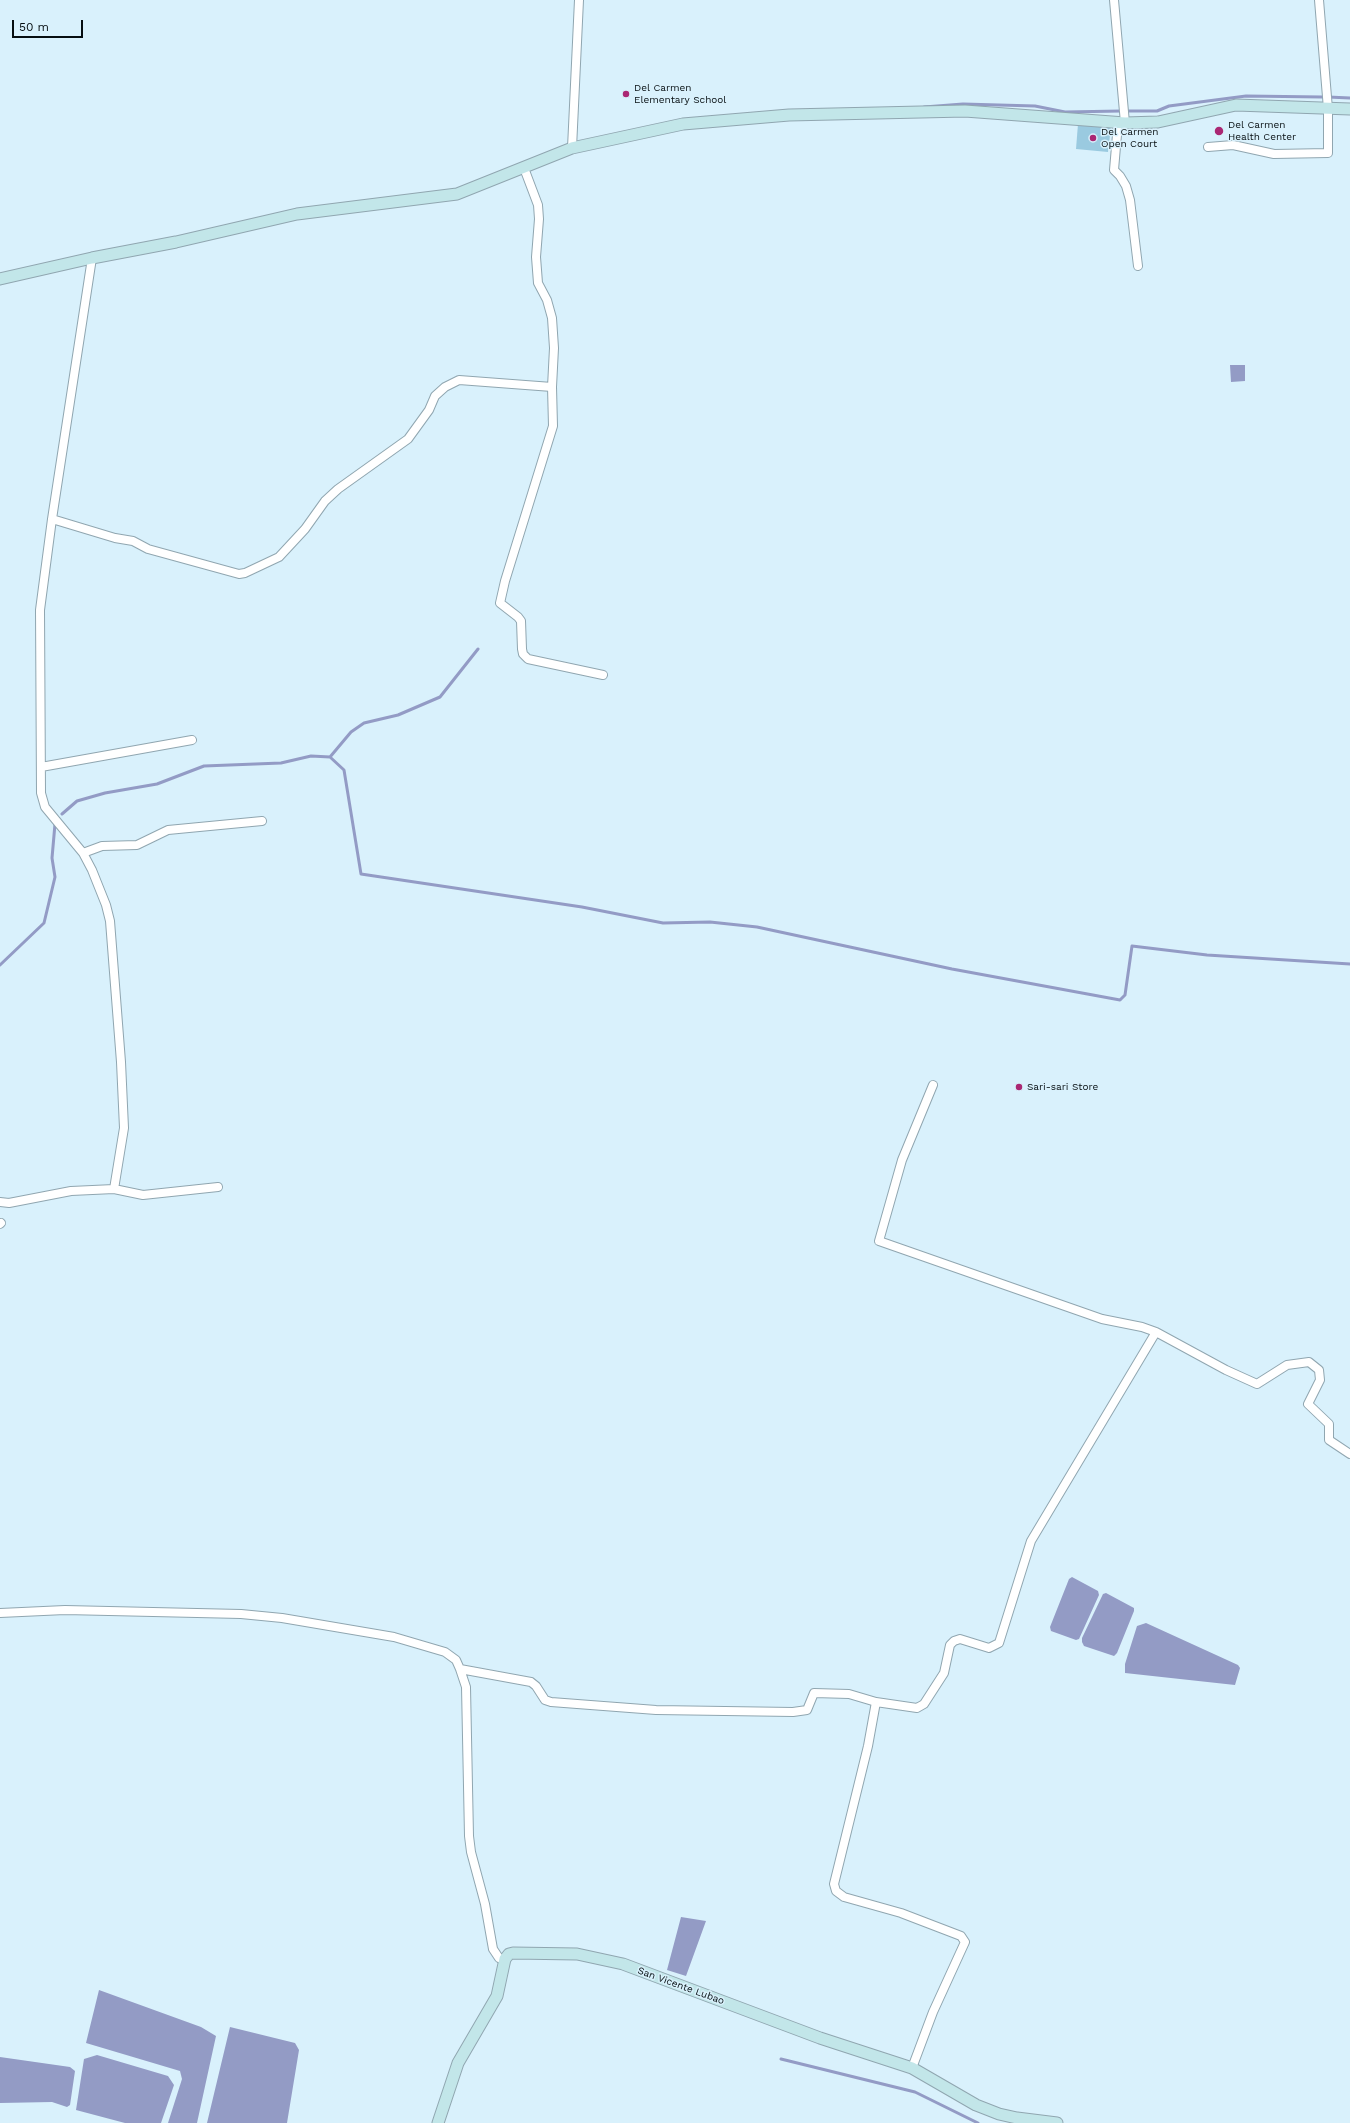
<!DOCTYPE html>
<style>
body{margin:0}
#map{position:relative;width:1350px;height:2123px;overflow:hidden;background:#d9f1fc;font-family:"Work Sans",sans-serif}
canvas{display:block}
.scale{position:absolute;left:12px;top:20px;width:71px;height:18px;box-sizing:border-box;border:2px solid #060e11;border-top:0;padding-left:5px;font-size:12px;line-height:14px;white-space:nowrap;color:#060e11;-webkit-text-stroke:3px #d9f1fc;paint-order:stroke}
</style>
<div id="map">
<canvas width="1350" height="2123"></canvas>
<div class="scale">50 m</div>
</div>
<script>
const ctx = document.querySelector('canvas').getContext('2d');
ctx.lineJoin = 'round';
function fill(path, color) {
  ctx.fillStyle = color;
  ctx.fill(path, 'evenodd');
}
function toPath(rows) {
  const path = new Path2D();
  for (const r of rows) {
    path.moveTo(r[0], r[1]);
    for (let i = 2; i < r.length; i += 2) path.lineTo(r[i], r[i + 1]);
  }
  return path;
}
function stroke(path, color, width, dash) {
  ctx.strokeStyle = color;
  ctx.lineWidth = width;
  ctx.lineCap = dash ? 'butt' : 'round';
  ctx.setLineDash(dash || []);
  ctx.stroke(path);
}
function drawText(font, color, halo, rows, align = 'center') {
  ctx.font = font + ' "Work Sans",sans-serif';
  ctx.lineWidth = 3;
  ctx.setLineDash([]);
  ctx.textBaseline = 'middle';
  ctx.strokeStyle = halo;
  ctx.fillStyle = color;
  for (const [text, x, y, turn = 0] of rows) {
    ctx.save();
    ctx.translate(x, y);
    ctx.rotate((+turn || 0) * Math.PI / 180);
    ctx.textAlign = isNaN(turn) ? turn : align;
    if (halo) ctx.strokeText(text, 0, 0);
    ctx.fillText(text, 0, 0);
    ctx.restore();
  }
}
fill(toPath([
 [1078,124,1111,127,1108,152,1076,149]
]), '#9acae0');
fill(toPath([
 [1230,365,1245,365,1245,381,1231,382],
 [1072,1577,1098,1591,1099,1595,1079,1639,1076,1640,1051,1631,1050,1627,1069,1579],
 [1106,1593,1134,1608,1134,1611,1117,1653,1114,1656,1084,1646,1082,1642,1082,1638,1103,1594],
 [1146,1623,1238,1665,1240,1668,1235,1685,1125,1673,1125,1664,1137,1626],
 [681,1917,706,1921,686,1976,667,1970],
 [99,1990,201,2027,216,2036,197,2123,168,2123,182,2079,180,2071,86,2043],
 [230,2027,295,2043,299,2050,287,2123,207,2123],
 [97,2055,168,2076,174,2085,161,2123,125,2123,76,2110,84,2059],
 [0,2057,70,2067,75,2071,70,2105,67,2107,52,2102,0,2103]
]), '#939bc5');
stroke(toPath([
 [1328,97,1350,98],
 [924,107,963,104,1035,106,1065,112,1121,111],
 [1129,111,1157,111,1169,106,1246,96,1322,97],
 [330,757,351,732,364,723,398,715,440,697,478,649],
 [62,814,77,801,105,793,157,784,204,766,281,763,311,756,330,757,344,770,361,874,582,907,663,923,710,922,757,927,952,969,1120,1000,1125,995,1132,946,1207,955,1350,964],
 [0,965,44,923,55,877,52,858,55,824],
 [781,2059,915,2092,978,2123]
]), '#939bc5', 3);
const street = toPath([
 [1114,0,1125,123],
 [1118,123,1114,170,1120,176,1126,186,1130,200,1138,266],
 [1208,147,1233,145,1274,154,1328,153,1328,109,1319,0],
 [572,148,579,0],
 [92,258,52,519,40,610,41,793,45,807,83,853,92,870,106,905,110,921,121,1062,124,1128,114,1189],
 [552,387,553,426,505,581,500,603,518,617,521,621,522,649,523,654,528,659,603,675],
 [52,519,115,538,133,541,148,549,239,574,245,573,279,557,305,529,325,501,338,489,408,439,429,410,435,396,445,387,459,380,552,387,554,348,552,318,547,300,538,283,536,257,539,219,538,205,524,168],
 [41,767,192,740],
 [83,853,102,846,137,845,168,830,262,821],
 [933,1085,902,1160,879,1241,1102,1319,1142,1327,1156,1332],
 [0,1202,9,1203,71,1191,114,1189,143,1195,218,1187],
 [0,1224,1,1223],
 [0,1613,65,1610,241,1614,282,1618,394,1637,445,1652,456,1660,460,1669,531,1682,536,1686,545,1700,551,1702,656,1710,793,1712,807,1710,814,1693,849,1694,876,1702],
 [460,1669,466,1687,469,1836,471,1852,485,1904,493,1949,499,1958,504,1960],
 [912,2068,933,2012,965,1942,961,1936,901,1913,844,1897,836,1891,834,1884,868,1746,876,1702,917,1708,924,1704,944,1673,950,1645,954,1641,960,1639,989,1648,999,1643,1031,1541,1156,1332,1226,1370,1257,1384,1287,1365,1309,1362,1319,1370,1320,1380,1308,1404,1329,1424,1329,1440,1350,1454]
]);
const secondary = toPath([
 [0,279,92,258,176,242,297,214,457,194,572,148,683,124,789,115,965,111,1125,123,1158,122,1236,105,1350,109],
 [438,2123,458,2063,497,1996,505,1959,509,1954,513,1953,577,1954,623,1964,820,2038,912,2068,976,2105,999,2114,1017,2118,1057,2123]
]);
stroke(street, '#90a6b0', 10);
stroke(secondary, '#90a6b0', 13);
stroke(street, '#fff', 8);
stroke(secondary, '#c2e6e9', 11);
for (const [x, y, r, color] of [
 [626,94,4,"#aa2773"],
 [1219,131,5,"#aa2773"],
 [1093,138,4,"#aa2773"],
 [1019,1087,4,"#aa2773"]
]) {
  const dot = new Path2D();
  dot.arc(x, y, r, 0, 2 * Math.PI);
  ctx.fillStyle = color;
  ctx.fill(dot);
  stroke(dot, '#d9f1fc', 1.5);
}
drawText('10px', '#060e11', '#d9f1fc', [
 ["Del Carmen",634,88],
 ["Elementary School",634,100],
 ["Del Carmen",1228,125],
 ["Health Center",1228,137],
 ["Del Carmen",1101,132],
 ["Open Court",1101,144],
 ["Sari-sari Store",1027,1087]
], 'left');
drawText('10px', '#060e11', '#d9f1fc', [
 ["San Vicente Lubao",681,1986,20]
]);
</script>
